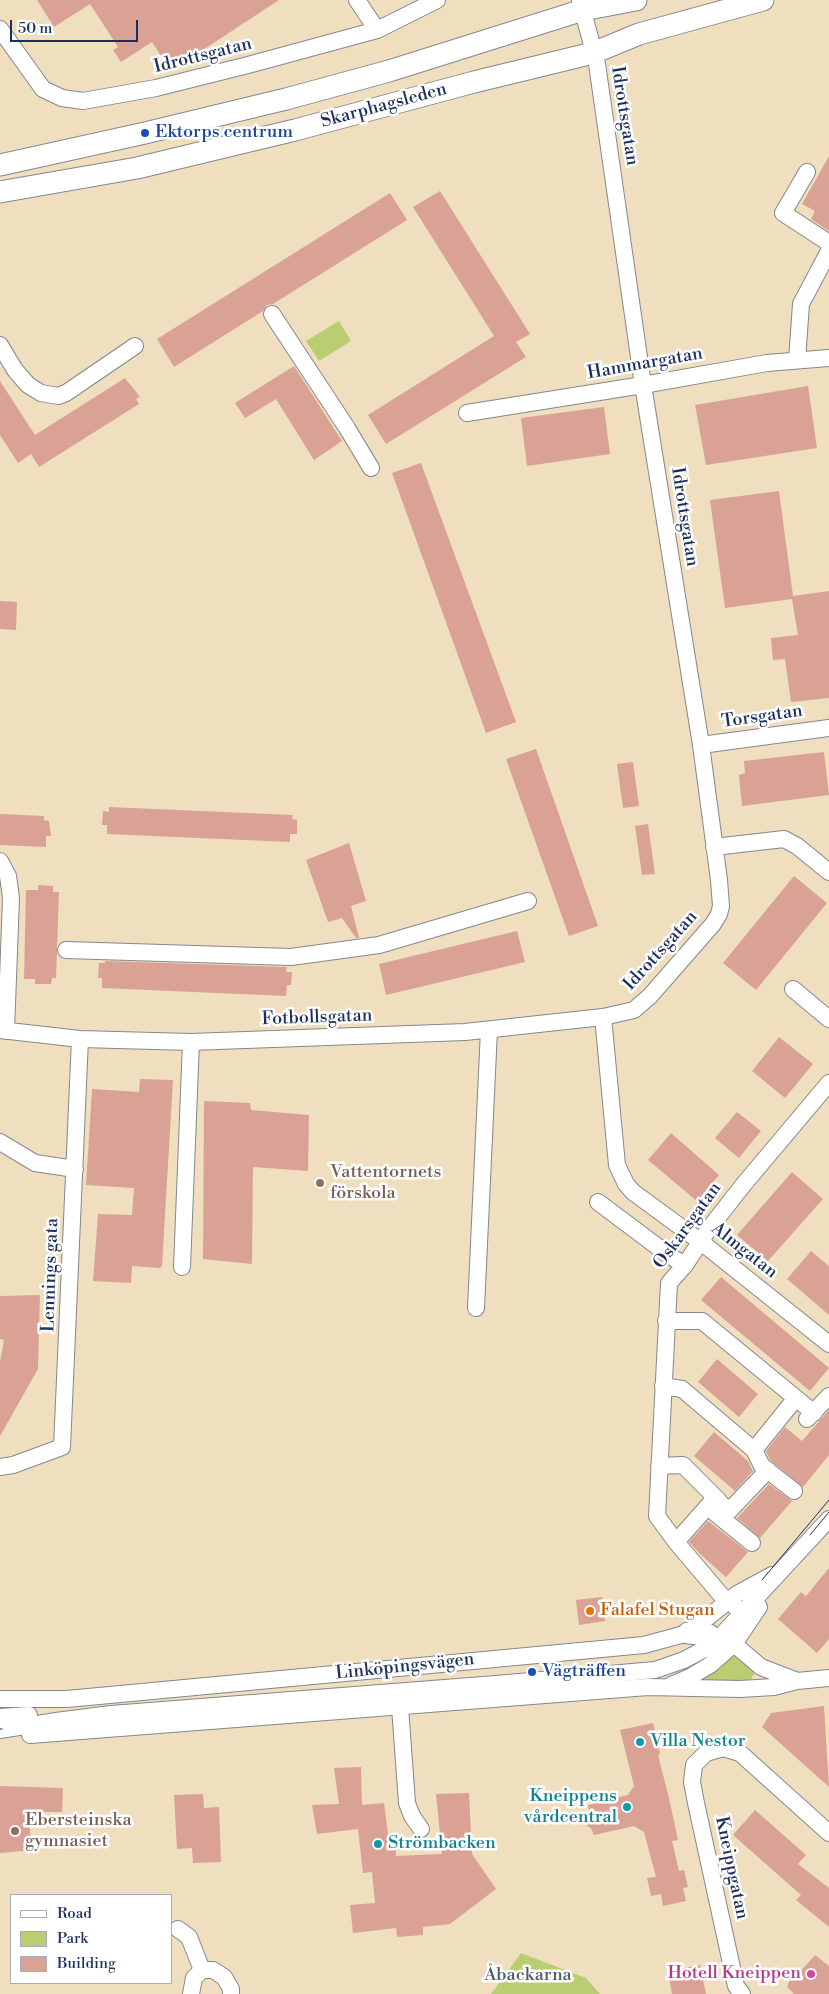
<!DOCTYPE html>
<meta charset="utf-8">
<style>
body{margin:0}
#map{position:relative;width:829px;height:1994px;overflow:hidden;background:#efdfbe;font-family:"Libre Bodoni",serif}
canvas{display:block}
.legend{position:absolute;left:10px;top:1894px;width:162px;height:90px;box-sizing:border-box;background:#fff;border:1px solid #a4acbf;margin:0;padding:6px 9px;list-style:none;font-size:15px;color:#1b2f5e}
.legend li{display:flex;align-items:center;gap:10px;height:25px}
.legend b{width:25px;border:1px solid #a4acbf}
.scale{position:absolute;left:10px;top:20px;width:128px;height:22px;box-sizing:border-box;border:2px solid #1b2f5e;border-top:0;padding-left:6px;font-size:15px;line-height:18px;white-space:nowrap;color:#1b2f5e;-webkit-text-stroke:4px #fff;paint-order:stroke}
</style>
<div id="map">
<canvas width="829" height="1994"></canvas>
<ul class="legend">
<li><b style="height:6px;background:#fff"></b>Road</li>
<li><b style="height:14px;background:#bace71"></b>Park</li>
<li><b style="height:14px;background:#d9a295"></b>Building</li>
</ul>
<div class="scale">50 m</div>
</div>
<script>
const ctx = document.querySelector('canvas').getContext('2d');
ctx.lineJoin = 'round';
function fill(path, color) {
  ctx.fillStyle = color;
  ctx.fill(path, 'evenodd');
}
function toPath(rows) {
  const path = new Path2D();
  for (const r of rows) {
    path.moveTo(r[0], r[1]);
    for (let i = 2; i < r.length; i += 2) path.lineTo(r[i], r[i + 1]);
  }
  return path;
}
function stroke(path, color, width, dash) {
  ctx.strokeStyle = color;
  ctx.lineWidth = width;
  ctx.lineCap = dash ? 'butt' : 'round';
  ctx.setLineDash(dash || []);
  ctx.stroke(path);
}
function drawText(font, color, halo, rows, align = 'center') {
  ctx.font = font + ' "Libre Bodoni",serif';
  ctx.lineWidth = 5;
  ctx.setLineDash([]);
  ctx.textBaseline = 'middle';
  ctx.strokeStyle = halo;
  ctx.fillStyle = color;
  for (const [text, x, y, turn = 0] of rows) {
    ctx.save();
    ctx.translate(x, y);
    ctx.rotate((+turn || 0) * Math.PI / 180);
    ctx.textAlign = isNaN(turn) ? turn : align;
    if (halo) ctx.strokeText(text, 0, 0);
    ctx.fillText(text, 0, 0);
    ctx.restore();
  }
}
fill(toPath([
 [339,321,351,341,319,361,306,341],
 [734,1654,753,1671,754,1674,750,1681,711,1682,707,1680,705,1677],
 [521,1953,586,1978,600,1994,491,1994]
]), '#bace71');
fill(toPath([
 [37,0,279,0,171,71,152,42,121,62,113,50,118,47,90,4,54,27],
 [829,156,829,231,811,219,815,211,802,204],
 [440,191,530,334,516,342,526,357,386,444,368,415,494,336,413,207],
 [390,193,407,220,273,304,267,305,263,311,174,367,157,339],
 [294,366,342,441,314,460,276,399,245,418,235,403],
 [125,378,140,397,136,399,139,404,39,467,31,454,18,463,0,435,0,381,35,435],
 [808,386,817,448,706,465,695,405],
 [604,407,610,454,527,466,521,418],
 [421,463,516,722,486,733,392,473],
 [779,491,793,596,829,591,829,698,791,702,785,659,773,660,771,638,798,635,792,599,725,608,710,500],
 [0,601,17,602,16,630,0,629],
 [536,749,598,926,569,936,506,759],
 [824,752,829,795,742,806,739,775,745,773,744,761],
 [633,762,639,806,623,808,617,764],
 [109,807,293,815,292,819,297,820,297,834,290,834,290,842,107,834,107,825,102,825,103,811,109,812],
 [0,814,44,816,44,820,49,821,51,836,46,836,46,847,0,845],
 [648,824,655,874,642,875,635,826],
 [349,843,366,901,351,906,359,938,356,938,342,918,328,922,306,860],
 [794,876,827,903,756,990,723,963],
 [38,885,53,886,53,892,59,892,56,978,52,978,51,984,35,984,35,979,24,979,26,890,38,890],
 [517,931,525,962,386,995,379,964],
 [105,961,287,967,286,972,292,972,291,985,287,985,286,996,102,988,102,978,98,978,99,963,105,963],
 [779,1037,813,1064,785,1098,752,1071],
 [140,1079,173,1080,162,1266,160,1268,132,1266,131,1283,93,1281,98,1214,132,1215,134,1188,86,1185,92,1089,139,1092],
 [204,1101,250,1103,251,1110,309,1115,308,1171,253,1167,252,1264,203,1259],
 [737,1112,761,1131,739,1158,715,1138],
 [671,1133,719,1175,697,1201,648,1160],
 [792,1172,823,1199,768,1261,737,1235],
 [811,1251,829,1266,829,1315,787,1279],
 [721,1277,829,1368,810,1391,701,1300],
 [40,1295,38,1369,0,1436,0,1362,4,1340,0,1339,0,1296],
 [717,1359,758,1394,739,1417,698,1382],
 [829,1410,829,1455,803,1487,770,1460,766,1451,785,1427,802,1441],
 [714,1432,748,1461,753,1471,735,1491,694,1456],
 [769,1484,792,1501,760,1538,737,1518],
 [708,1521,748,1552,726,1577,700,1554,689,1542],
 [829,1568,829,1639,817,1653,778,1619,801,1592,806,1596],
 [602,1597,605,1621,579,1625,576,1600],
 [824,1706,829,1787,762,1727,771,1713],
 [653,1723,660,1754,658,1755,669,1798,678,1840,672,1841,679,1871,684,1870,688,1887,683,1888,686,1901,663,1906,661,1894,651,1896,647,1878,656,1877,644,1832,634,1826,594,1835,591,1828,587,1826,585,1815,589,1811,588,1805,628,1795,634,1786,620,1730],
 [361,1767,362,1805,384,1803,388,1834,396,1834,396,1856,442,1854,436,1794,469,1793,472,1854,496,1889,450,1924,423,1927,423,1935,397,1937,396,1928,353,1933,350,1905,375,1903,372,1872,363,1873,358,1829,317,1834,312,1805,339,1804,334,1768],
 [0,1786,63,1788,62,1812,28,1812,32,1850,0,1853],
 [203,1794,204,1808,219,1807,221,1862,193,1863,192,1848,177,1849,174,1795],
 [755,1810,806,1855,798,1864,829,1888,829,1927,796,1900,801,1895,733,1835],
 [815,1955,829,1966,829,1994,794,1994,787,1987,793,1972,800,1972],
 [700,1965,706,1994,672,1994,668,1971]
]), '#d9a295');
const minor = toPath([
 [357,0,377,30],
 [0,29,43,89,62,98,83,101,156,88,248,65,377,30,437,0],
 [807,172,783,213,829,243],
 [272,314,347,428,371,468],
 [0,345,15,370,28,385,41,393,58,396,66,393,135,346],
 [797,360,801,304,829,251],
 [467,413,643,385,767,363,829,358],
 [701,745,829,728],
 [714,847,784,839,797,846,829,872],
 [0,861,8,876,11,898,6,1031],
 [66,950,291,957,379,945,528,901],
 [793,989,829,1019],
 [603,1017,617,1165,626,1184,633,1192,701,1242,829,1344],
 [0,1030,80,1039,191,1042,465,1032,603,1017,634,1010,650,996,713,924,719,914,721,906,719,880,701,745,643,385,597,64,580,0],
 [0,1142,35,1163,75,1169],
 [598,1202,670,1256,685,1265],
 [182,1267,191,1042],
 [476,1308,489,1030],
 [666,1321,702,1321,814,1413],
 [663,1386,682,1389,754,1450,796,1398],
 [807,1419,829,1396],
 [754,1450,762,1466,794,1491],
 [659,1466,683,1465,719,1501],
 [0,1467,13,1465,62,1447,80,1039],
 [768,1470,729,1511,715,1498,676,1542,657,1516,669,1283,685,1265,708,1230,744,1184,829,1083],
 [709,1508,752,1543],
 [676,1542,721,1595,737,1608],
 [725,1641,734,1644,761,1667,797,1681],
 [671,1685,690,1677,710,1665,734,1644,759,1607],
 [0,1699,67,1699,644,1645,688,1633,737,1594,772,1575],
 [400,1707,407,1803,412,1816,421,1829],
 [0,1717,29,1715],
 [0,1730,56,1721,111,1714,496,1684,655,1670,684,1660,710,1646,719,1638,829,1519],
 [30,1735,648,1687,740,1689,774,1687,797,1681,829,1678],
 [178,1929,189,1937,202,1970],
 [191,1994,194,1978,202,1970,213,1970,224,1977,231,1989,231,1994],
 [742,1994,736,1986,696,1803,692,1782,694,1765,706,1753,723,1748,740,1753,829,1833]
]);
const major = toPath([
 [0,165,145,133,286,99,389,71,583,10,636,0],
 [0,192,137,168,295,130,474,82,593,53,639,34,763,0],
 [688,1633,709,1635]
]);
stroke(minor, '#85878e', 18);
stroke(major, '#85878e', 23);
stroke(minor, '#fff', 16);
stroke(major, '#fff', 21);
stroke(toPath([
 [810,1535,829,1512],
 [762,1580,829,1500],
 [0,1729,2,1729]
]), '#1b2f5e', 1);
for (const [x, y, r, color] of [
 [145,133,5,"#1a4fb4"],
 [320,1183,5,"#8d6e63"],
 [590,1611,5,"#e8710a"],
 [532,1672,5,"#1a4fb4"],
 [640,1742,5,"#0f9aa8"],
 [627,1807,5,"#0f9aa8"],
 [15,1831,5,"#8d6e63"],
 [378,1844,5,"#0f9aa8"],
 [811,1974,5,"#d1479c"]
]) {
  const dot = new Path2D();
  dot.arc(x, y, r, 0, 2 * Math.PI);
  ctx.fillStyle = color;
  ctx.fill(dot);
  stroke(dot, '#fff', 2);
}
drawText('18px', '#1b2f5e', '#fff', [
 ["Idrottsgatan",203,56,-14],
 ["Skarphagsleden",384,106,-15],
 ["Idrottsgatan",624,116,81],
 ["Hammargatan",645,364,-10],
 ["Idrottsgatan",684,517,81],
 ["Torsgatan",762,717,-8],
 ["Idrottsgatan",661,951,-48],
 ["Fotbollsgatan",317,1018,-2],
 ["Oskarsgatan",688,1226,-54],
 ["Almgatan",744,1251,38],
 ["Lennings gata",51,1275,-88],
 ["Linköpingsvägen",405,1667,-6],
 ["Kneippgatan",731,1868,78]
]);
drawText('18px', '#164399', '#fff', [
 ["Ektorps centrum",155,133],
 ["Vägträffen",542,1672]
], 'left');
drawText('18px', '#785e54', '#fff', [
 ["Vattentornets",330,1173],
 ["förskola",330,1194],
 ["Ebersteinska",25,1821],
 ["gymnasiet",25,1842]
], 'left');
drawText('18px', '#c56008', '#fff', [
 ["Falafel Stugan",600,1611]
], 'left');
drawText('18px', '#0d838f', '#fff', [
 ["Villa Nestor",650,1742],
 ["Kneippens",617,1797,"right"],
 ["vårdcentral",617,1818,"right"],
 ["Strömbacken",388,1844]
], 'left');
drawText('18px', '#b23c85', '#fff', [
 ["Hotell Kneippen",801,1974]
], 'right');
drawText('18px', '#4b5f64', '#fff', [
 ["Åbackarna",528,1976]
]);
</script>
